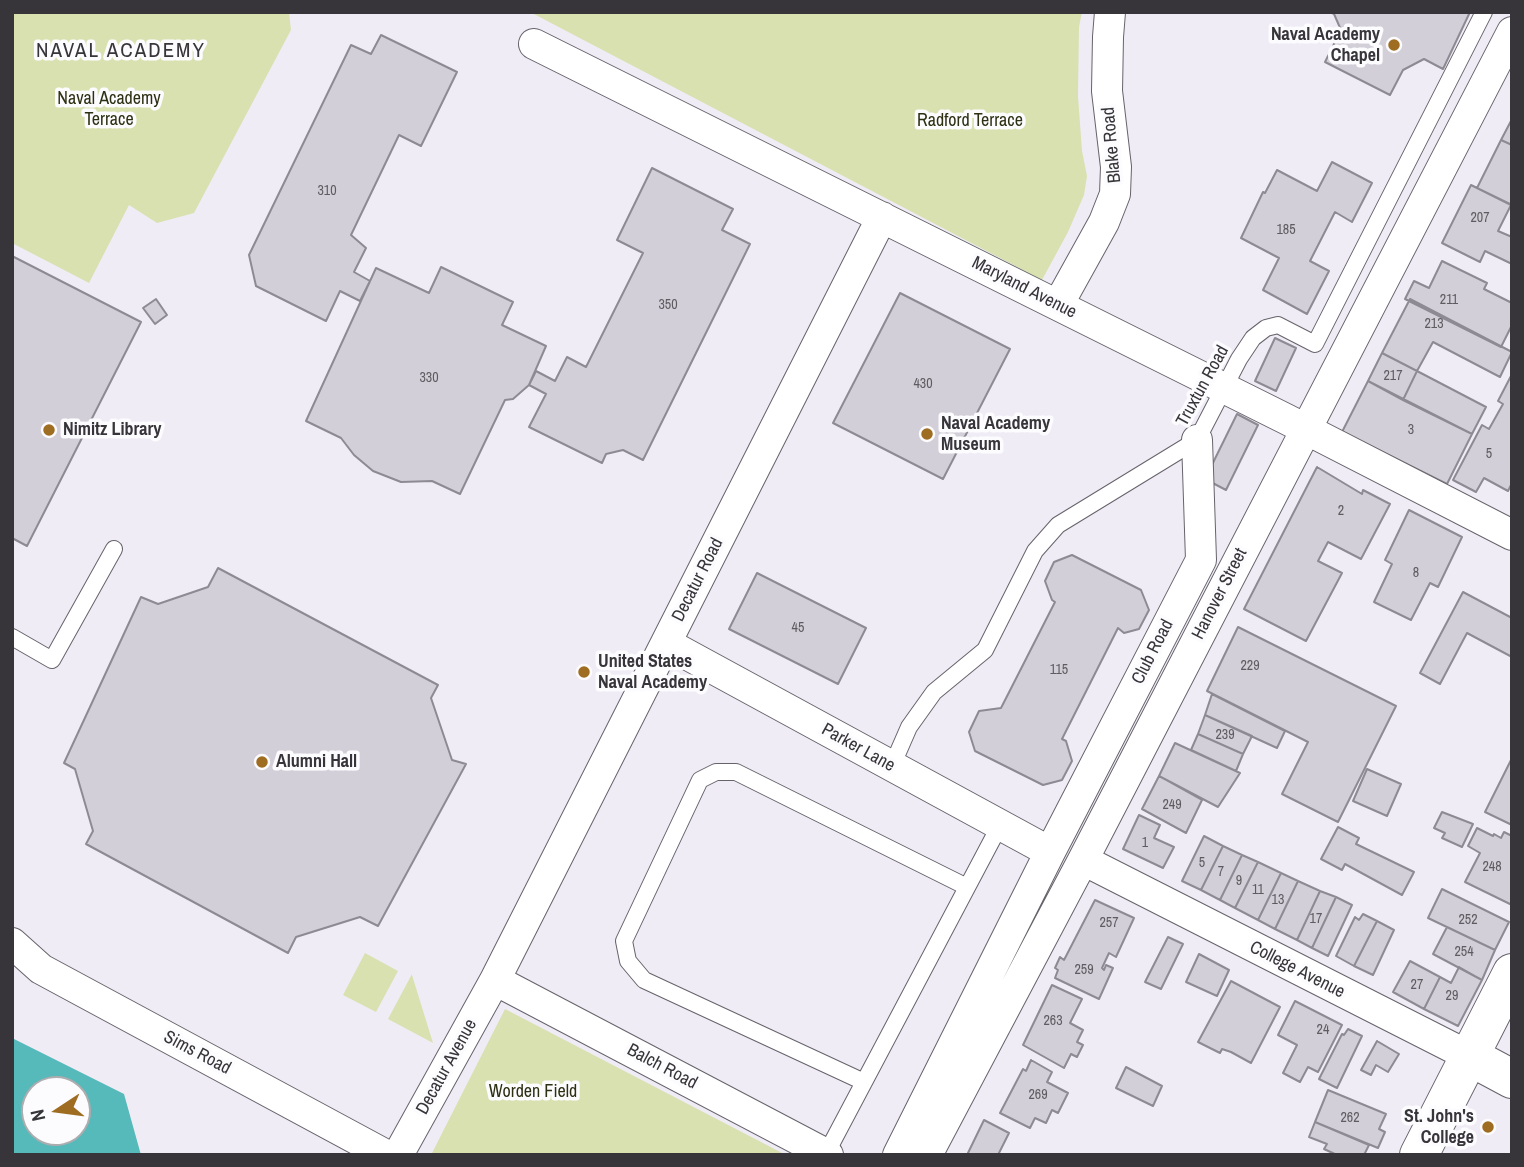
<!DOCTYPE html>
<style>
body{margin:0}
#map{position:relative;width:1524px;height:1167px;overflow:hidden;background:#f0ecf6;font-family:"Archivo Narrow",sans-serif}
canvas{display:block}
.frame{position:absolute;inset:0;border:14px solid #373539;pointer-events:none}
.north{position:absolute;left:21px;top:1076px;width:70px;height:70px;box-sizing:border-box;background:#fcfbfe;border:2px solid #adacaf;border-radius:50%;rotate:257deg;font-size:19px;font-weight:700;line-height:28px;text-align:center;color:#373539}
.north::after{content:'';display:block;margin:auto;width:24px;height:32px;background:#9e6d21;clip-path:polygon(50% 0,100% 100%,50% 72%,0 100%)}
</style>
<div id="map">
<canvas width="1524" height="1167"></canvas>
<div class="frame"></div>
<div class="north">N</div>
</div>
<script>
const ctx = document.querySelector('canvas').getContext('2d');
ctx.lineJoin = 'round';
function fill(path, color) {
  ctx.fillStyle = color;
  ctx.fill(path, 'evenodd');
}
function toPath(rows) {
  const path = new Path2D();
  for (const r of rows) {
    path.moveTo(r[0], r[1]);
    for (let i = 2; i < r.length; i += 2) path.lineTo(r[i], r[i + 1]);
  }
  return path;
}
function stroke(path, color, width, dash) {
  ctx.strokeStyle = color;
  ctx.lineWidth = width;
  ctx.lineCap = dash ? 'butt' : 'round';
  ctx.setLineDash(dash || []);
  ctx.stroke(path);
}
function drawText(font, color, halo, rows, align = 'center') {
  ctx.font = font + ' "Archivo Narrow",sans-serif';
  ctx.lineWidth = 7;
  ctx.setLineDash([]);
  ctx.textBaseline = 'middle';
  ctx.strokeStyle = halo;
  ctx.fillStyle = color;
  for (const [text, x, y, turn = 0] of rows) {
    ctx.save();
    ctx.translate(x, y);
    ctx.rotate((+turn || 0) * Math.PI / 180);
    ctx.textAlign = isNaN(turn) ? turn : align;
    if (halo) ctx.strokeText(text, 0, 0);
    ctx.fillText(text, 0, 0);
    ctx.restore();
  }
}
fill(toPath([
 [12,12,289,12,291,30,194,213,157,223,129,205,89,283,12,243],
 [530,12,1082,12,1079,27,1078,96,1082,151,1087,176,1084,195,1068,232,1042,280],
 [365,953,398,971,376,1012,343,995],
 [412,974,412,975,433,1043,388,1019],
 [505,1009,786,1155,431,1155]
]), '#d9e1b0');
fill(toPath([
 [12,1038,124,1094,141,1155,12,1155],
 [35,1090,77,1090,77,1132,35,1132]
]), '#56b9ba');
const building = toPath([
 [1330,12,1470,12,1443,69,1424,59,1403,70,1390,95,1325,62,1341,30,1334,14,1330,12],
 [381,35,457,72,421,146,399,135,351,235,366,248,354,272,370,281,360,301,340,291,326,321,256,286,249,255,351,45,371,54,381,35],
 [1512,119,1512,145,1501,140,1512,119],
 [1501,140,1512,145,1512,205,1477,188,1501,140],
 [1332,162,1372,183,1352,222,1335,212,1310,261,1329,271,1307,314,1263,290,1279,258,1241,238,1263,192,1265,193,1277,170,1317,191,1332,162],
 [652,168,733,209,722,230,750,244,643,460,623,450,606,454,602,463,529,427,546,394,529,385,536,371,555,381,567,357,586,367,643,253,617,240,652,168],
 [1471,185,1511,205,1498,231,1512,237,1512,264,1485,251,1480,262,1442,243,1471,185],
 [12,256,141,322,27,546,12,538,12,256],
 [1442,261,1487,283,1484,289,1512,303,1512,325,1501,347,1405,299,1414,281,1429,288,1442,261],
 [441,267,513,302,502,325,546,346,529,385,513,399,505,400,460,494,432,481,401,482,373,471,354,455,341,438,306,421,376,268,429,293,441,267],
 [900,293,1010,349,943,479,833,423,900,293],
 [156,299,167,315,155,324,143,308,156,299],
 [1410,299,1512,352,1500,377,1433,342,1417,371,1382,353,1410,299],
 [1275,338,1296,348,1276,391,1255,381,1275,338],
 [1382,353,1417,371,1403,400,1368,381,1382,353],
 [1417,371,1486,407,1472,434,1403,400,1417,371],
 [1512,374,1512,483,1508,491,1484,478,1476,492,1453,480,1482,425,1489,429,1503,404,1498,401,1512,374],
 [1368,381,1472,434,1447,484,1342,432,1368,381],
 [1237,414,1258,425,1226,490,1205,479,1237,414],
 [1317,467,1362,494,1363,490,1390,504,1361,559,1328,542,1318,561,1342,573,1306,641,1244,609,1317,467],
 [1409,510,1462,537,1438,587,1430,583,1411,620,1374,602,1392,564,1385,560,1409,510],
 [1072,555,1141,590,1149,610,1139,629,1124,633,1118,628,1062,739,1066,741,1072,761,1062,780,1043,785,975,751,969,732,979,711,1001,708,1055,602,1052,600,1045,581,1054,562,1072,555],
 [218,568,438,685,431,698,452,760,466,764,378,926,360,917,296,937,288,953,86,844,93,831,75,769,64,763,141,597,158,604,208,587,218,568],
 [757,573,866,628,838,684,729,629,757,573],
 [1463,592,1512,618,1512,657,1467,633,1440,684,1420,673,1463,592],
 [1238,627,1396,706,1338,822,1282,794,1308,742,1207,691,1238,627],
 [1212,694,1285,731,1277,748,1205,715,1212,694],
 [1205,715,1252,736,1243,754,1198,734,1205,715],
 [1198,734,1243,754,1236,771,1191,750,1198,734],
 [1175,743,1240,773,1218,807,1159,776,1175,743],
 [1512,758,1512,825,1485,812,1512,758],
 [1367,769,1401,784,1387,816,1353,801,1367,769],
 [1159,776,1202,800,1186,833,1142,809,1159,776],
 [1442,812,1473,824,1462,847,1442,838,1445,833,1434,828,1442,812],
 [1139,815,1160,825,1154,838,1174,847,1163,868,1123,849,1139,815],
 [1338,827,1359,838,1356,844,1414,872,1402,895,1345,864,1342,870,1321,859,1338,827],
 [1477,828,1493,836,1494,834,1501,838,1504,832,1512,836,1512,905,1465,882,1480,853,1468,846,1477,828],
 [1204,836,1223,846,1201,890,1182,881,1204,836],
 [1223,846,1242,855,1220,900,1201,890,1223,846],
 [1242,855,1258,862,1235,908,1220,900,1242,855],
 [1258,862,1281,873,1258,920,1235,908,1258,862],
 [1281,873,1298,881,1275,929,1258,920,1281,873],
 [1298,881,1320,891,1297,940,1275,929,1298,881],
 [1442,889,1509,922,1495,950,1428,918,1442,889],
 [1320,891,1336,897,1312,948,1297,940,1320,891],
 [1336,897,1352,905,1328,956,1312,948,1336,897],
 [1095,900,1134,918,1116,957,1109,953,1102,968,1104,970,1106,965,1113,968,1099,999,1055,978,1058,970,1055,968,1060,957,1064,960,1095,900],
 [1363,914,1377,921,1354,966,1336,956,1355,917,1359,920,1363,914],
 [1377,921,1394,930,1373,975,1354,966,1377,921],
 [1447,927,1495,950,1482,980,1433,954,1447,927],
 [1168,937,1183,944,1161,989,1145,982,1168,937],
 [1199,954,1229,970,1217,996,1186,982,1199,954],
 [1410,961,1440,977,1424,1009,1393,992,1410,961],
 [1459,967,1482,980,1458,1026,1424,1009,1440,977,1451,983,1459,967],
 [1231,981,1280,1007,1251,1063,1231,1052,1222,1049,1220,1053,1198,1042,1231,981],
 [1052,985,1082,999,1070,1023,1083,1030,1077,1042,1083,1045,1077,1057,1071,1054,1064,1068,1023,1045,1052,985],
 [1295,1001,1342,1025,1318,1072,1308,1067,1300,1082,1283,1073,1297,1045,1278,1035,1295,1001],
 [1348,1029,1362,1036,1337,1088,1319,1079,1342,1034,1344,1035,1348,1029],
 [1377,1041,1399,1054,1388,1072,1376,1065,1371,1075,1361,1070,1377,1041],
 [1031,1060,1052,1072,1047,1082,1068,1093,1058,1113,1052,1110,1046,1123,1035,1118,1030,1128,1000,1113,1023,1069,1026,1071,1031,1060],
 [1126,1067,1162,1086,1153,1106,1116,1088,1126,1067],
 [1328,1090,1386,1114,1379,1129,1385,1132,1378,1148,1315,1122,1328,1090],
 [984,1120,1009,1133,998,1155,967,1155,984,1120],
 [1315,1122,1369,1145,1364,1155,1337,1155,1324,1149,1327,1144,1309,1137,1315,1122]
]);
fill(building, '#d3cfd8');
stroke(building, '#8e8a93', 2);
const lane = toPath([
 [12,637,52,660,114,549],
 [892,766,909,727,934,692,985,650,1035,551,1058,525,1197,440,1239,359,1253,338,1266,328,1278,325,1315,344,1484,12],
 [864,1082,644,980,628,961,624,941,700,780,716,772,736,772,967,887],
 [826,1154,1000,825]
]);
const street = toPath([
 [534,44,1286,419,1512,535],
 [1058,305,1104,222,1115,194,1116,167,1107,91,1108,37,1110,12],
 [666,643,1050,852],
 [1083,860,1469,1056],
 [12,943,41,969,386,1155],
 [495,980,828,1155],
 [398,1155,495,980,882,217],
 [898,1155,1050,852,1201,560,1197,440],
 [927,1155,1083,860,1512,32]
]);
const secondary = toPath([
 [1469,1056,1512,1079],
 [1419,1155,1512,973]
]);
stroke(lane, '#67636b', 18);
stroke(street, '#67636b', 32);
stroke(secondary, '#67636b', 40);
stroke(lane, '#fff', 16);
stroke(street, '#fff', 30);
stroke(secondary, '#fff', 38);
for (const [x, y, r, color] of [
 [1394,45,7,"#9e6d21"],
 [49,430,7,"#9e6d21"],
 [927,434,7,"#9e6d21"],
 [584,672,7,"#9e6d21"],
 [262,762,7,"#9e6d21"],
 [1488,1127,7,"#9e6d21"]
]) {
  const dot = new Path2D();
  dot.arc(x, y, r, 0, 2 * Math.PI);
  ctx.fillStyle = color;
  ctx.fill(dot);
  stroke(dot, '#fcfbfe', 2.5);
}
drawText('14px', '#5e5c61', null, [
 ["310",327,191],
 ["207",1480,218],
 ["185",1286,230],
 ["211",1449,300],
 ["350",668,305],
 ["213",1434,324],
 ["217",1393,376],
 ["330",429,378],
 ["430",923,384],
 ["3",1411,430],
 ["5",1489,454],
 ["2",1341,511],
 ["8",1416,573],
 ["45",798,628],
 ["229",1250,666],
 ["115",1059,670],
 ["239",1225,735],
 ["249",1172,805],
 ["1",1145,843],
 ["5",1202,863],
 ["248",1492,867],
 ["7",1221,872],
 ["9",1239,881],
 ["11",1258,890],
 ["13",1278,900],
 ["17",1316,919],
 ["252",1468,920],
 ["257",1109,923],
 ["254",1464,952],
 ["259",1084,970],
 ["27",1417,985],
 ["29",1452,996],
 ["263",1053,1021],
 ["24",1323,1030],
 ["269",1038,1095],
 ["262",1350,1118]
]);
drawText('bold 18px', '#373539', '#fcfbfe', [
 ["Naval Academy",1380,35,"right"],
 ["Chapel",1380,56,"right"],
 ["Naval Academy",941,424],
 ["Museum",941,445],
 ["Nimitz Library",63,430],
 ["United States",598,662],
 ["Naval Academy",598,683],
 ["Alumni Hall",276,762],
 ["St. John's",1474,1117,"right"],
 ["College",1474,1138,"right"]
], 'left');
drawText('18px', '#2d3012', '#fcfbfe', [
 ["Naval Academy",109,99],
 ["Terrace",109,120],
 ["Radford Terrace",970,121],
 ["Worden Field",533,1092]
]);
drawText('18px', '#373539', '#fcfbfe', [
 ["Blake Road",1112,145,-95],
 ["Maryland Avenue",1024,288,27],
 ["Truxtun Road",1203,386,-61],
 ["Decatur Road",698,580,-63],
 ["Hanover Street",1220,594,-63],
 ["Club Road",1153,652,-63],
 ["Parker Lane",858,748,29],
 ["College Avenue",1297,970,27],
 ["Sims Road",197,1053,28],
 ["Decatur Avenue",447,1067,-61],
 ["Balch Road",662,1067,28]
]);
ctx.letterSpacing = '2px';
drawText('21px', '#373539', '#fcfbfe', [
 ["NAVAL ACADEMY",121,51]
]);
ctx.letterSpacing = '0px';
</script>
